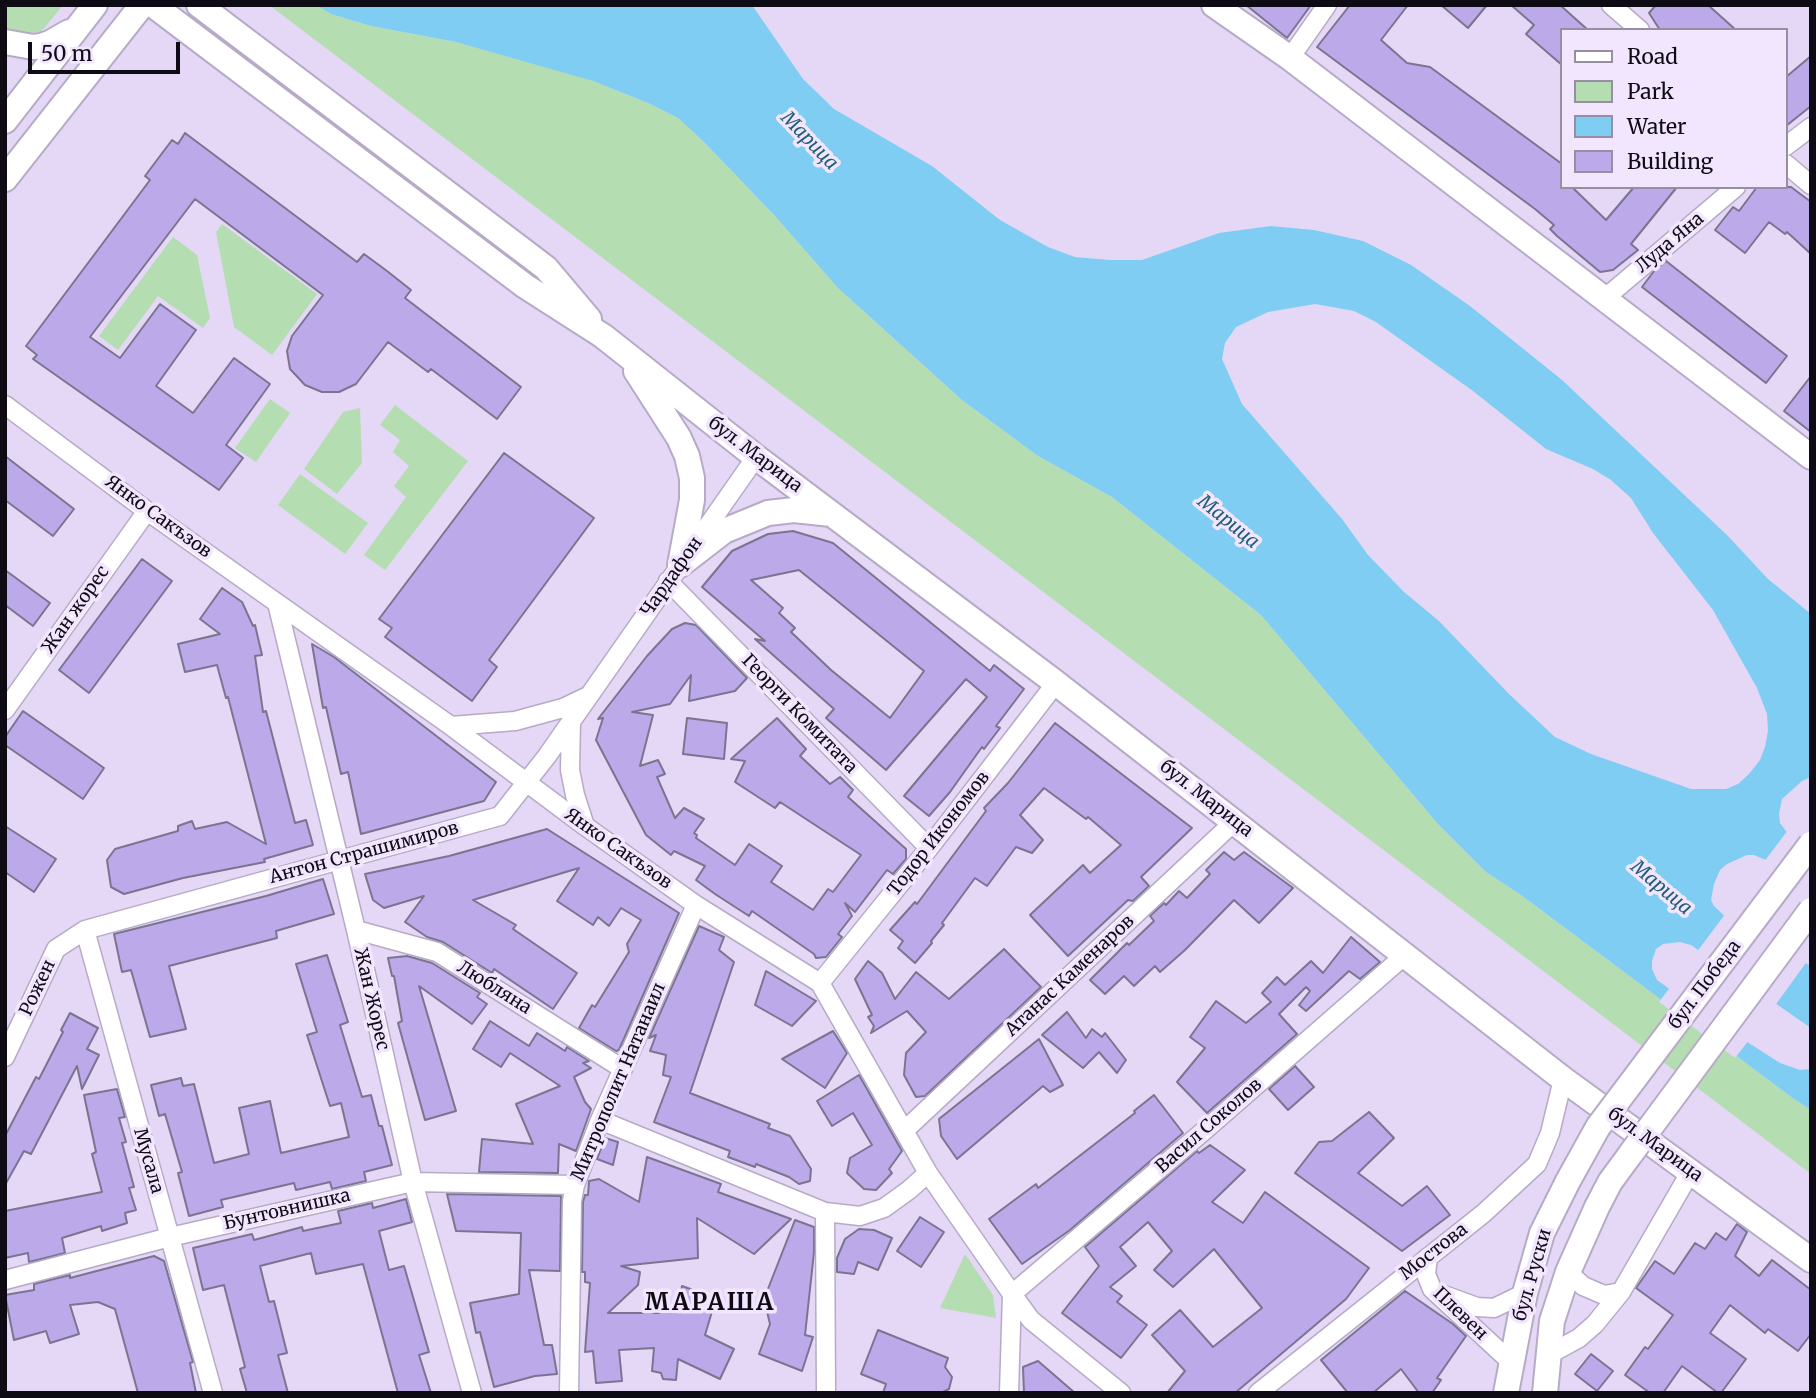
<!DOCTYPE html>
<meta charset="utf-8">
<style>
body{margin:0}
#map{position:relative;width:1816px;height:1398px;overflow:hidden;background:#e5d7f6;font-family:Merriweather,serif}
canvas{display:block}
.frame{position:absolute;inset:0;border:7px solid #0f0b15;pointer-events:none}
.legend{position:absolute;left:1560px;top:28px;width:228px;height:161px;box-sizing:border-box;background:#f1e6fe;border:2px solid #978ea1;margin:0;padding:9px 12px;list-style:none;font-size:21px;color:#0f0b15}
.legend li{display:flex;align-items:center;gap:14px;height:35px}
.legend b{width:35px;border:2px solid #978ea1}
.scale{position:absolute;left:28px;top:42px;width:152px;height:32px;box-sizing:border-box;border:4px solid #0f0b15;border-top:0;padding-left:9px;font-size:21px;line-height:24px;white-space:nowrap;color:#0f0b15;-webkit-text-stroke:5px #f1e6fe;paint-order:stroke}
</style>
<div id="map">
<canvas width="1816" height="1398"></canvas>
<div class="frame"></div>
<ul class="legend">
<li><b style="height:9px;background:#fff"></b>Road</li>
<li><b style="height:19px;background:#b4deb1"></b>Park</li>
<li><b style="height:19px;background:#7fcdf2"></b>Water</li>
<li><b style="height:19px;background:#bba9ea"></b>Building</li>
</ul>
<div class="scale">50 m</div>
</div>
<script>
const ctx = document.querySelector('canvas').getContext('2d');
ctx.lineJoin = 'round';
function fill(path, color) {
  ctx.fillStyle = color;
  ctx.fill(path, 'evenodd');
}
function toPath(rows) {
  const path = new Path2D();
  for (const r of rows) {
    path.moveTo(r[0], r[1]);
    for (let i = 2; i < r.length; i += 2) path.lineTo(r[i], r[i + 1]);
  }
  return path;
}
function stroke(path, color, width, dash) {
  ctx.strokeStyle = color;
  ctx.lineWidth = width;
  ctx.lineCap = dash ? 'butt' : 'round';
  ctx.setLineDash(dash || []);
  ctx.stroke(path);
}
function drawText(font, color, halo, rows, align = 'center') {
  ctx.font = font + ' Merriweather,serif';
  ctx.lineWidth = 7;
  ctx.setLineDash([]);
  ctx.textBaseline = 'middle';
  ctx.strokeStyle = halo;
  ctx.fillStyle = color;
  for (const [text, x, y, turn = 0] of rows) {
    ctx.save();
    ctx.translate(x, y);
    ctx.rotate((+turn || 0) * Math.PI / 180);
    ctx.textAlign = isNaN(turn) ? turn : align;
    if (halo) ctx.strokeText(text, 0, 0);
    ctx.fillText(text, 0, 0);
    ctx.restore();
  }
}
fill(toPath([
 [5,5,63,5,41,32,20,33,5,30],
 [269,5,316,5,331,14,371,26,456,42,532,62,593,81,648,103,678,118,704,142,775,216,838,288,962,400,1038,456,1112,497,1261,615,1438,824,1486,872,1521,895,1794,1099,1811,1110,1811,1174],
 [222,224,317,294,272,355,234,327,216,232],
 [173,237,197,255,210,318,203,328,158,296,118,350,99,336],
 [270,399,290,413,256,462,235,448],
 [395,405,468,461,385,570,364,555,406,497,394,486,409,466,393,452,400,440,380,425],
 [360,408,362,463,337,494,304,469,343,412],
 [300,474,368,523,345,554,278,505],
 [965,1254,993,1295,996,1318,940,1308]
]), '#b4deb1');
fill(toPath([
 [316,5,752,5,803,79,834,109,932,166,1000,220,1048,247,1075,257,1110,260,1142,260,1219,233,1271,226,1314,230,1363,241,1411,265,1470,306,1562,380,1728,536,1768,579,1811,614,1811,777,1802,781,1782,799,1779,814,1780,823,1791,838,1768,861,1754,855,1747,855,1727,864,1720,870,1714,884,1711,900,1714,906,1731,922,1811,966,1811,1028,1691,945,1680,942,1663,944,1656,949,1652,961,1652,969,1657,980,1713,1020,1780,1063,1800,1070,1811,1069,1811,1110,1794,1099,1521,895,1486,872,1438,824,1261,615,1112,497,1038,456,962,400,838,288,775,216,704,142,678,118,648,103,593,81,456,42,371,26,331,14],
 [1315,304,1354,311,1376,322,1473,391,1546,449,1593,469,1611,480,1631,498,1653,533,1713,610,1757,688,1767,714,1768,731,1765,747,1760,760,1749,774,1738,784,1726,789,1691,789,1591,754,1555,737,1509,694,1439,621,1404,592,1368,555,1342,519,1242,404,1222,359,1225,343,1236,327,1268,312]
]), '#7fcdf2');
fill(toPath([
 [1788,830,1811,850,1811,898,1763,863],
 [1726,913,1756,934,1808,960,1774,1007,1696,953],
 [1671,986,1749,1040,1735,1058,1659,1002]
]), '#e5d7f6');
const building = toPath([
 [1246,5,1311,5,1287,38,1246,5],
 [1350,5,1408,5,1381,40,1407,63,1430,67,1562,164,1562,187,1572,187,1606,220,1634,187,1677,187,1631,244,1638,250,1613,270,1600,272,1557,236,1550,229,1554,225,1535,209,1317,47,1350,5],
 [1441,5,1487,5,1468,28,1441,5],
 [1511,5,1560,5,1588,30,1562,30,1562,65,1526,34,1534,25,1511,5],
 [1656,5,1708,5,1736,30,1660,30,1649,13,1656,5],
 [1811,56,1811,106,1786,126,1786,77,1811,56],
 [185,133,357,262,364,254,387,271,411,290,405,298,521,387,497,419,431,369,428,372,388,342,356,384,339,392,322,392,305,385,290,369,287,351,292,336,323,295,195,199,90,337,120,358,160,304,196,330,156,386,193,413,234,358,270,384,226,445,243,458,219,490,33,359,37,355,26,346,150,180,145,176,172,140,178,144,185,133],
 [1757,187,1791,187,1811,202,1811,254,1787,232,1785,234,1769,222,1745,253,1715,230,1733,207,1739,211,1757,187],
 [1666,261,1787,356,1766,383,1642,287,1654,271,1666,261],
 [1811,376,1811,432,1784,411,1811,376],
 [504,453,594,518,489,660,497,667,472,701,385,637,392,628,379,619,504,453],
 [5,456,74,509,53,536,5,500,5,456],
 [793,531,833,543,990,671,994,665,1024,689,996,726,1000,728,984,749,982,747,950,792,929,816,904,796,987,697,966,679,886,770,826,718,834,709,755,639,765,641,702,587,732,551,768,534,793,531],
 [799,570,924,671,890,718,831,670,791,632,795,628,779,613,783,608,751,580,799,570],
 [142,559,172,581,89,693,59,670,142,559],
 [5,570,50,603,33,626,5,605,5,570],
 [222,588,242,602,253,626,255,625,262,655,255,656,263,712,266,711,295,823,306,820,313,845,264,859,265,862,183,878,124,894,111,887,107,860,115,849,178,831,178,826,192,821,195,829,227,822,266,844,228,697,226,698,217,665,185,672,178,644,220,634,200,619,222,588],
 [685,623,696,625,747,678,735,691,689,701,691,675,670,704,632,712,653,715,640,766,658,760,665,774,657,777,675,818,684,808,704,819,694,833,697,835,696,838,735,865,749,844,782,866,771,882,813,910,828,889,833,892,861,855,780,802,775,808,735,782,745,761,731,759,777,718,806,749,800,756,830,784,840,777,853,790,848,797,906,849,906,859,893,874,887,870,855,912,845,903,852,916,838,934,842,937,826,957,816,958,814,954,752,911,749,916,715,894,696,880,705,866,674,851,671,855,646,835,596,740,603,718,598,719,647,656,672,629,685,623],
 [312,644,334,657,496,782,484,801,361,834,348,772,341,774,326,707,323,708,312,644],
 [23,711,104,768,83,799,5,745,5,737,23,711],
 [687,718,727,723,724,759,683,754,687,718],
 [1055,723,1192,828,1141,877,1149,886,1133,901,1128,900,1068,956,1030,915,1083,865,1090,873,1121,845,1088,817,1086,819,1044,788,1020,815,1043,840,1032,853,1016,847,987,886,975,878,942,923,944,925,931,941,932,943,915,963,898,948,903,941,890,930,915,902,917,904,986,811,984,808,1008,783,1055,723],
 [5,826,56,859,34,892,5,872,5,826],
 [547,829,679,913,619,1050,616,1051,579,1028,592,1005,595,1007,629,952,627,944,641,920,621,908,609,926,598,917,593,925,557,901,579,868,473,900,516,925,513,929,577,973,553,1009,494,969,492,973,443,942,427,937,405,922,424,896,384,908,373,900,365,874,449,856,547,829],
 [1224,852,1234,860,1244,852,1293,888,1259,923,1234,900,1185,950,1160,972,1155,966,1134,986,1124,976,1105,994,1090,980,1127,943,1129,945,1154,921,1150,916,1164,903,1166,905,1179,891,1187,898,1210,874,1206,870,1224,852],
 [323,879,334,914,276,931,277,938,169,966,186,1029,150,1037,131,970,122,972,114,934,266,896,323,879],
 [699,926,724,937,719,950,734,962,690,1093,770,1124,768,1128,790,1136,811,1169,810,1181,799,1184,789,1177,756,1164,755,1167,728,1157,730,1151,654,1122,671,1077,663,1075,666,1055,650,1051,656,1035,649,1038,699,926],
 [1351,937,1380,962,1360,979,1349,971,1306,1011,1299,1005,1310,991,1306,987,1279,1014,1297,1034,1207,1113,1177,1082,1205,1048,1190,1037,1216,1001,1246,1023,1271,1002,1262,993,1277,977,1285,985,1311,961,1323,973,1351,937],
 [1004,949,1041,987,925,1096,916,1097,904,1075,906,1053,926,1032,907,1011,871,1033,874,1026,868,1017,872,1015,855,979,868,961,882,973,895,999,916,972,949,999,1004,949],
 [327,955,348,1022,340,1025,362,1097,371,1095,379,1126,382,1126,392,1165,364,1172,366,1181,332,1189,330,1182,296,1190,294,1183,221,1200,223,1207,189,1216,178,1173,182,1172,165,1114,159,1116,151,1085,181,1078,183,1086,194,1084,214,1163,249,1154,239,1108,270,1101,281,1153,349,1137,341,1103,330,1106,307,1035,317,1032,296,964,327,955],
 [407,956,432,963,480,993,477,997,487,1004,472,1024,419,986,456,1111,425,1120,398,1023,402,1021,394,976,392,976,388,958,407,956],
 [766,971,816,1001,792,1026,755,1005,766,971],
 [1067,1012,1086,1038,1092,1029,1102,1037,1105,1033,1126,1060,1117,1073,1099,1052,1083,1068,1042,1035,1067,1012],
 [70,1013,98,1028,87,1049,99,1055,82,1089,77,1066,31,1154,24,1151,5,1185,5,1136,36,1077,39,1079,63,1032,61,1030,70,1013],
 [490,1021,529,1046,537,1033,565,1051,567,1047,589,1061,583,1063,591,1068,574,1077,585,1102,591,1109,576,1151,559,1144,558,1173,479,1172,482,1139,533,1144,516,1104,560,1086,510,1053,501,1067,473,1049,490,1021],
 [833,1031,847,1053,825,1088,782,1059,833,1031],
 [1039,1039,1063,1085,1050,1092,1043,1086,957,1159,941,1136,939,1119,1039,1039],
 [1295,1066,1314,1087,1288,1110,1269,1089,1295,1066],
 [859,1075,902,1151,889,1169,892,1173,876,1190,864,1189,847,1173,850,1158,872,1145,853,1113,832,1126,817,1101,859,1075],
 [117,1089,125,1117,119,1118,126,1142,122,1143,134,1187,129,1188,136,1210,125,1213,127,1223,102,1231,101,1226,62,1238,65,1253,29,1262,28,1253,5,1258,5,1211,102,1192,92,1154,96,1152,84,1095,117,1089],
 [1154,1095,1183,1133,1070,1230,1022,1264,989,1219,1036,1184,1038,1188,1135,1113,1134,1111,1154,1095],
 [1369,1112,1394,1138,1358,1173,1402,1206,1427,1186,1450,1215,1402,1251,1295,1173,1319,1142,1332,1141,1369,1112],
 [605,1138,618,1142,613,1165,597,1159,605,1138],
 [1210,1145,1245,1170,1212,1202,1243,1223,1265,1192,1369,1268,1346,1299,1235,1393,1167,1393,1185,1371,1152,1335,1180,1310,1213,1347,1262,1308,1214,1249,1173,1287,1154,1270,1172,1251,1148,1222,1120,1247,1136,1266,1110,1287,1122,1296,1117,1302,1147,1325,1121,1358,1062,1313,1099,1266,1085,1247,1197,1151,1199,1153,1210,1145],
 [647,1157,721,1184,718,1192,791,1219,754,1254,697,1218,698,1258,621,1266,640,1272,638,1285,608,1313,677,1313,682,1286,716,1298,705,1335,734,1349,720,1379,678,1359,676,1380,663,1379,661,1373,652,1371,654,1348,619,1350,622,1381,596,1383,593,1351,585,1352,590,1283,585,1282,585,1272,582,1272,583,1202,585,1195,588,1195,589,1181,599,1179,639,1202,647,1157],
 [447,1194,561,1196,560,1271,529,1270,544,1345,552,1345,557,1374,535,1376,494,1387,480,1332,476,1333,470,1303,519,1294,521,1233,456,1231,447,1194],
 [406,1199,412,1222,379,1231,389,1270,404,1266,429,1352,419,1355,431,1393,398,1393,363,1264,316,1274,311,1253,260,1266,269,1302,274,1301,287,1353,278,1355,288,1393,247,1393,240,1369,245,1367,224,1285,203,1290,193,1248,252,1234,254,1240,302,1227,303,1231,341,1223,338,1211,372,1203,373,1208,406,1199],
 [920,1217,944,1232,921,1267,897,1251,920,1217],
 [795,1220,814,1227,814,1252,805,1335,813,1337,802,1371,759,1354,770,1324,764,1299,795,1220],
 [1737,1224,1747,1232,1735,1256,1759,1276,1772,1260,1811,1290,1811,1334,1798,1351,1768,1329,1765,1333,1730,1305,1710,1333,1746,1359,1721,1393,1718,1393,1682,1366,1663,1393,1650,1393,1625,1375,1645,1347,1648,1349,1673,1315,1636,1288,1655,1261,1674,1274,1695,1243,1705,1249,1716,1233,1726,1240,1737,1224],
 [859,1229,874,1230,892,1238,878,1270,858,1262,854,1274,837,1272,837,1258,845,1239,859,1229],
 [154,1256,164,1261,193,1362,190,1363,196,1393,138,1393,115,1309,98,1302,70,1305,79,1334,50,1343,46,1331,14,1340,5,1295,34,1290,34,1284,70,1275,70,1278,154,1256],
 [1405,1291,1453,1324,1466,1336,1437,1378,1441,1380,1432,1393,1419,1393,1401,1369,1373,1393,1348,1393,1321,1360,1405,1291],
 [878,1330,948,1358,945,1367,952,1377,949,1389,941,1393,883,1393,886,1384,861,1374,878,1330],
 [1591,1354,1613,1371,1597,1391,1575,1374,1591,1354],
 [1038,1361,1075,1393,1024,1393,1023,1367,1038,1361]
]);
fill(building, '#bba9ea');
stroke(building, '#7b7490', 2);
const street = toPath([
 [1611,5,1640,30],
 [1290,58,1327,5],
 [1786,146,1811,127],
 [1786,164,1811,185],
 [1604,299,1736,187],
 [5,405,147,511,451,726,585,826,696,905,820,983,928,1173,1012,1294,1031,1320,1121,1393],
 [668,581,929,848],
 [277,603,356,930,413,1182,472,1393],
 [5,710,147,511],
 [571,720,570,770,575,795,585,826],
 [451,726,515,721,563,708,586,697],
 [85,930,213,1393],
 [356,930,437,952,623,1069],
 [820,983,929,848,1056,683],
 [5,1057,56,949,85,930,500,816,547,756,756,457],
 [600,1120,825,1212,860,1216,884,1208,909,1190,928,1173],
 [905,1130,1235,821],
 [825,1212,826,1393],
 [1428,1257,1426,1274,1432,1289,1511,1362],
 [1568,1272,1583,1286,1604,1295,1621,1292],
 [5,1280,170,1237,413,1182,575,1185],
 [1012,1294,1205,1130,1404,956],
 [1444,1295,1477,1307,1494,1308,1525,1293],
 [1548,1355,1579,1338,1595,1324,1621,1292,1691,1171],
 [569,1393,572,1201,575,1185,600,1120,696,905],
 [1009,1393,1012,1294],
 [1258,1393,1484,1213,1537,1164,1550,1133,1563,1079]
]);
const secondary = toPath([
 [153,5,525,286,603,336,756,457,1056,683,1563,1079,1811,1260],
 [199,5,546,268,589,319],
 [1214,5,1290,58,1811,457],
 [5,42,33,47,41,46,50,43,69,32],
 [5,121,95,5],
 [5,179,142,5],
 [636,371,679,438,687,456,692,478,692,500,680,565],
 [680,565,724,531,768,513,794,510,831,514],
 [1506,1393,1525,1293,1542,1233,1568,1181,1598,1127],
 [1545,1393,1552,1321,1568,1272,1597,1207,1610,1182,1632,1152]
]);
stroke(street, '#b7aac7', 21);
stroke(secondary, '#b7aac7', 28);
stroke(street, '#fff', 18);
stroke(secondary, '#fff', 24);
const secondaryBridge = toPath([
 [1598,1127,1811,844],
 [1632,1152,1811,910]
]);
stroke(secondaryBridge, '#b7aac7', 28, []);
stroke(secondaryBridge, '#fff', 24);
drawText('18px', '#0f0b15', '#f1e6fe', [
 ["Луда Яна",1670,243,-40],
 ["бул. Марица",755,455,37],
 ["Янко Сакъзов",158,517,36],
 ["Чардафон",672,577,-55],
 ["Жан жорес",76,610,-55],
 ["Георги Комитата",799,714,46],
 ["бул. Марица",1206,799,38],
 ["Тодор Икономов",939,834,-52],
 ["Янко Сакъзов",618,849,35],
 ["Антон Страшимиров",364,853,-15],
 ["Атанас Каменаров",1070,976,-43],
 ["бул. Победа",1705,985,-53],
 ["Рожен",38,988,-65],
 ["Любляна",494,988,32],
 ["Жан Жорес",371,999,77],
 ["Митрополит Натанаил",619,1082,-67],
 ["Васил Соколов",1209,1126,-41],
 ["бул. Марица",1655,1145,36],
 ["Мусала",148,1161,74],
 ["Бунтовнишка",287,1210,-13],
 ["Мостова",1434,1252,-38],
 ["бул. Руски",1533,1275,-74],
 ["Плевен",1460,1314,44]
]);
drawText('italic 19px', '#225d77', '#f1e6fe', [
 ["Марица",809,141,46],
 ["Марица",1228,522,39],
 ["Марица",1661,888,40]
]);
ctx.letterSpacing = '2px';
drawText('bold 24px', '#0f0b15', '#f1e6fe', [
 ["МАРАША",710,1303]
]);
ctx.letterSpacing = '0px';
</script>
